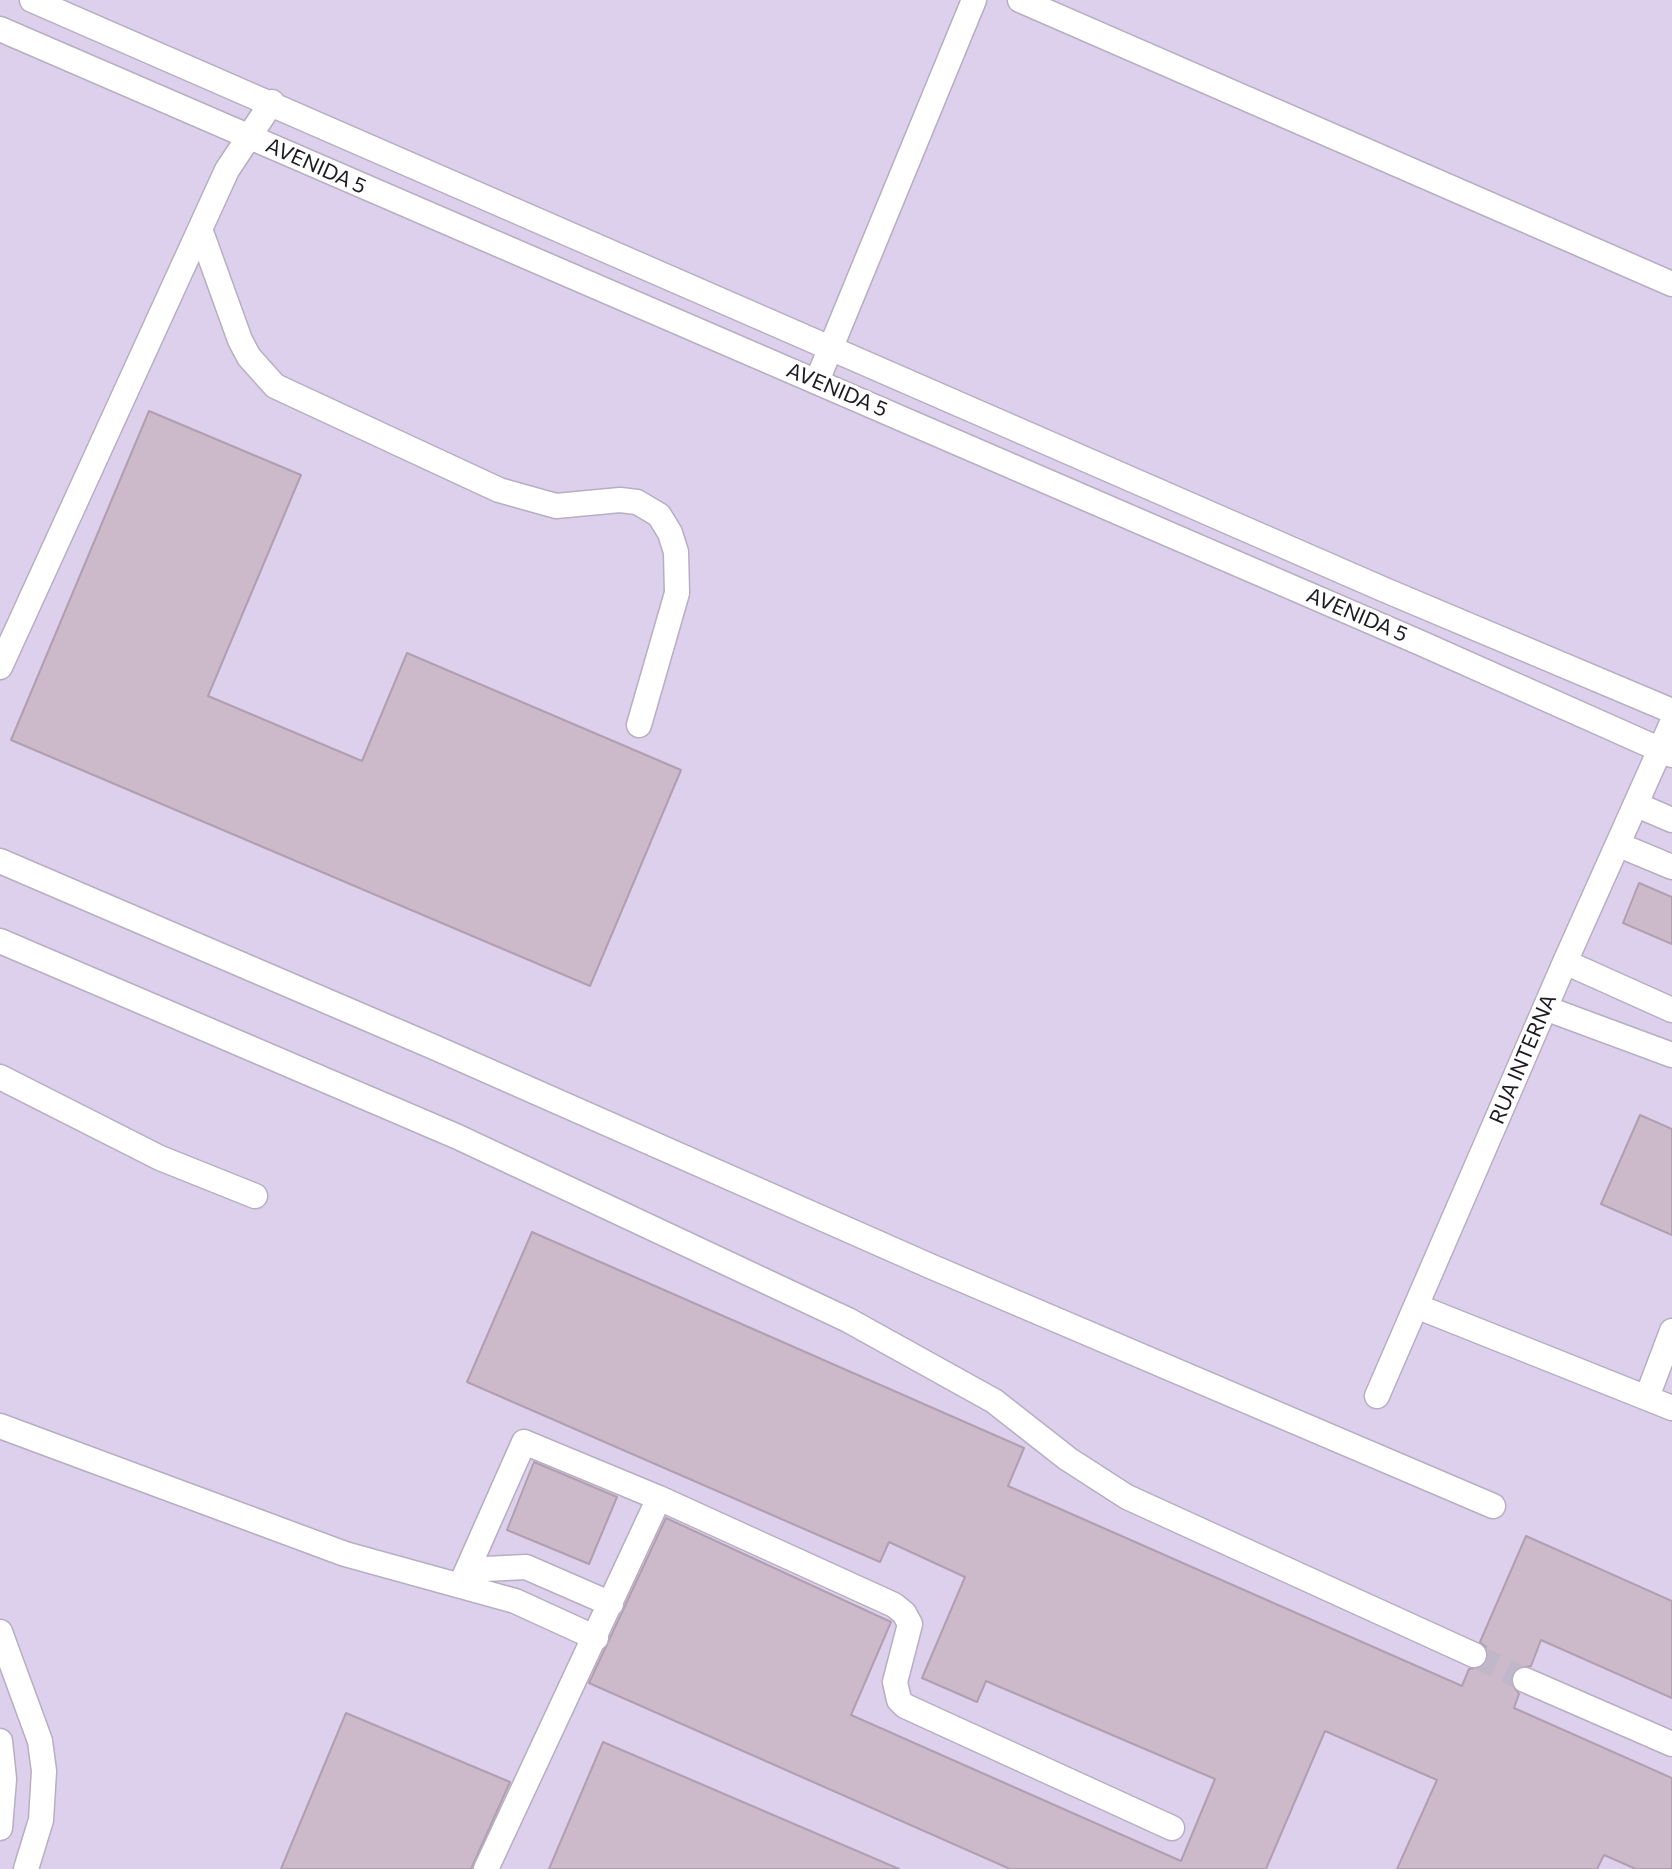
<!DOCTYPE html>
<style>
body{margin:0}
canvas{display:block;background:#e8def4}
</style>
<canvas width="1672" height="1869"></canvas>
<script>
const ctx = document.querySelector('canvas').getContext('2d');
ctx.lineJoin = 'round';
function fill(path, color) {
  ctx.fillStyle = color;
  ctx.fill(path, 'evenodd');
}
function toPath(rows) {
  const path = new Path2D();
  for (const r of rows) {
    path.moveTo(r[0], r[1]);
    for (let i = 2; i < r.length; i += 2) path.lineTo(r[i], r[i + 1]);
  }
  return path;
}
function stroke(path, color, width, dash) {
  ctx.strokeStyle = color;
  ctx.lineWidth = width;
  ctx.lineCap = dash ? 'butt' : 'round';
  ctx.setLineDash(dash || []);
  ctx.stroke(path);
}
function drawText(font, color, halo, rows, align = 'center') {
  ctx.font = font + ' Commissioner,sans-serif';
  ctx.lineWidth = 7;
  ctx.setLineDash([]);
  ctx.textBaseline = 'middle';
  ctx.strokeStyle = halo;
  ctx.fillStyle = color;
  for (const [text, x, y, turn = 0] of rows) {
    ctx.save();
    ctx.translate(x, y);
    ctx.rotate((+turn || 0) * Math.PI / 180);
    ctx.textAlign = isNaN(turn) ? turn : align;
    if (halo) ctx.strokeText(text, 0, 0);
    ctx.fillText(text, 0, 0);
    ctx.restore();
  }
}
fill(toPath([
 [0,0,1672,0,1672,1869,0,1869]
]), '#ddd0ed');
const building = toPath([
 [149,411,301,475,208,696,362,761,407,653,681,770,590,986,11,740,149,411],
 [1639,883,1672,897,1672,944,1623,923,1639,883],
 [1640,1115,1672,1129,1672,1235,1601,1204,1640,1115],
 [532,1232,1024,1448,1008,1486,1462,1686,1469,1669,1482,1667,1488,1661,1486,1647,1480,1642,1526,1536,1672,1601,1672,1698,1541,1640,1531,1666,1517,1668,1510,1681,1519,1694,1514,1708,1672,1778,1672,1869,1636,1869,1604,1855,1597,1869,1397,1869,1437,1780,1325,1731,1266,1869,1010,1869,589,1683,666,1518,891,1622,851,1715,1181,1861,1215,1779,986,1681,977,1702,922,1678,965,1577,889,1542,880,1562,467,1382,532,1232],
 [534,1462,617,1497,589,1564,507,1530,534,1462],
 [346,1713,510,1782,471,1869,281,1869,346,1713],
 [603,1742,899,1869,549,1869,603,1742]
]);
fill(building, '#ccbacb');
stroke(building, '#b19fb0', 2);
stroke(toPath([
 [1474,1655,1525,1680]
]), '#c0b7ca', 24, [24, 12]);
const minor = toPath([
 [32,0,1385,590,1672,711],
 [1020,0,1672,284],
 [0,29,1423,644,1672,755],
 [200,229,240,340,249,357,275,386,499,490,556,506,620,500,637,502,659,515,670,533,676,552,677,593,639,725],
 [817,381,974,0],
 [0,667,227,170,272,102],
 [1637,805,1672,820],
 [1619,845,1672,867],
 [0,861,436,1048,930,1266,1493,1506],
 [0,941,458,1137,848,1320,994,1401,1068,1459,1127,1497,1474,1655],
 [1565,962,1672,1010],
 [1545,1008,1672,1055],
 [0,1077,160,1158,255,1196],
 [1416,1306,1672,1408],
 [1377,1396,1565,962,1672,723],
 [1647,1397,1672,1331],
 [0,1426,345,1554,515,1601,596,1638],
 [461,1584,524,1442,659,1498,894,1605,904,1613,910,1624,895,1682,899,1700,905,1706,1172,1828],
 [461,1584,485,1569,526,1567,611,1604],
 [0,1632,40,1741,44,1771,41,1820,26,1869],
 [1525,1680,1672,1744],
 [0,1741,4,1779,0,1828],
 [486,1869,659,1498]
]);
stroke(minor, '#b7aec2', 27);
stroke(minor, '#fff', 24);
drawText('21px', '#1e1a22', '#fff', [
 ["AVENIDA 5",316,166,24],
 ["AVENIDA 5",837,390,23],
 ["AVENIDA 5",1357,615,23],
 ["RUA INTERNA",1523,1059,-67]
]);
</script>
